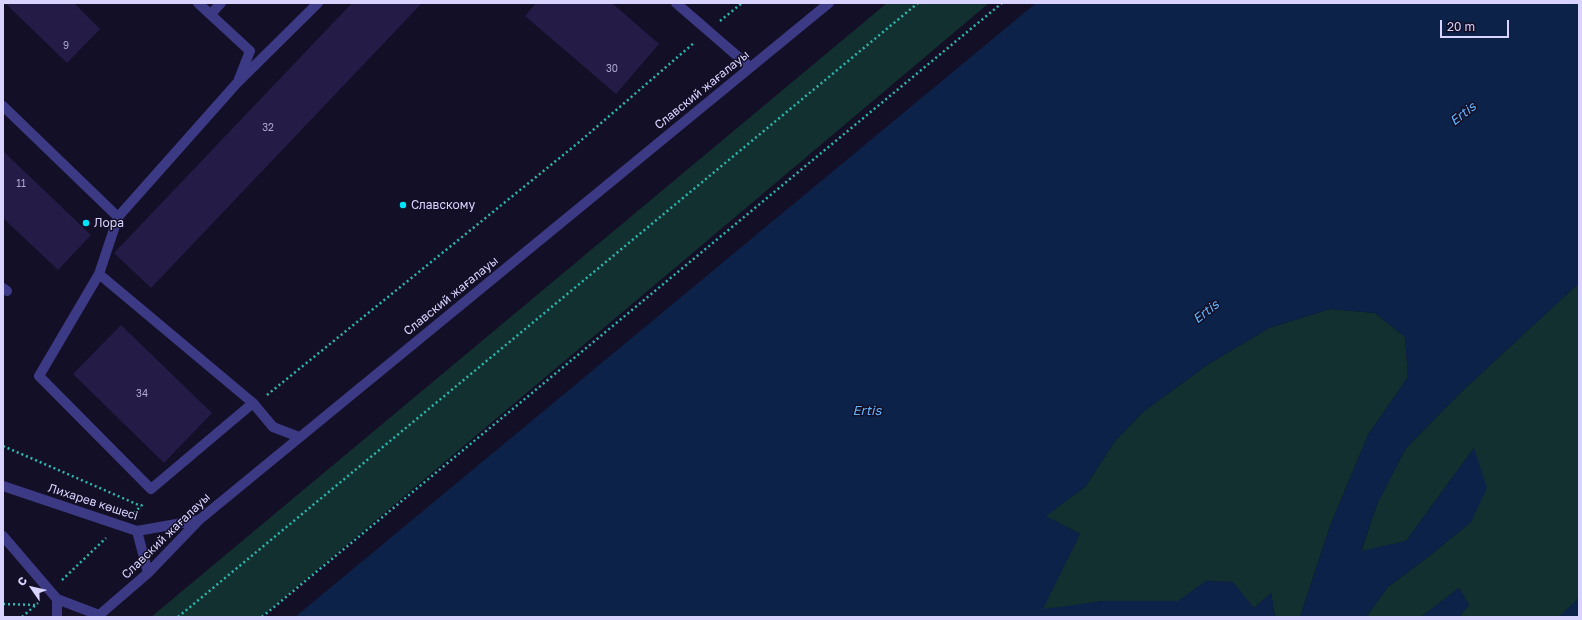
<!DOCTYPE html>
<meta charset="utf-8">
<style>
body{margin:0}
#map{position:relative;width:1582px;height:620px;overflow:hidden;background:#130f26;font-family:"Golos Text",sans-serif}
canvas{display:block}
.frame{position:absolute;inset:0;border:4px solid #d9d4ff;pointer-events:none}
.north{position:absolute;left:12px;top:568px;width:40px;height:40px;-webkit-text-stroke:3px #130f26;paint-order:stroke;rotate:304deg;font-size:11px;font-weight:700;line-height:16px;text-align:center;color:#d9d4ff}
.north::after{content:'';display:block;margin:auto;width:14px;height:18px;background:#d9d4ff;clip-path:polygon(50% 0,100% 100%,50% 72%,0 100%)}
.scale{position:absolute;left:1440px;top:20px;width:69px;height:18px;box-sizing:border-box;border:2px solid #d9d4ff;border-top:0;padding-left:5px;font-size:12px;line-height:14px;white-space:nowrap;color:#d9d4ff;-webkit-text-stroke:3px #130f26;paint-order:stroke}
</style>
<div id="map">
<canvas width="1582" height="620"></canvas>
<div class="frame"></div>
<div class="north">С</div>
<div class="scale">20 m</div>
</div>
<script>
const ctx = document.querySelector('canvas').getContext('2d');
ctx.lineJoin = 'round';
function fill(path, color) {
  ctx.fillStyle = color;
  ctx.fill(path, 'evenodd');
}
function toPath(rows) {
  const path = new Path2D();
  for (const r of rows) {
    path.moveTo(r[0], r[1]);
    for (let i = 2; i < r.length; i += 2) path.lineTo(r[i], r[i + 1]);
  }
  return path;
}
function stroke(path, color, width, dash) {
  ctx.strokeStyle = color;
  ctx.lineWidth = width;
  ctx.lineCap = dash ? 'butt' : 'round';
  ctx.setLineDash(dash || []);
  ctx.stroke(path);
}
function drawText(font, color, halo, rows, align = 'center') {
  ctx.font = font + ' "Golos Text",sans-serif';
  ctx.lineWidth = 3;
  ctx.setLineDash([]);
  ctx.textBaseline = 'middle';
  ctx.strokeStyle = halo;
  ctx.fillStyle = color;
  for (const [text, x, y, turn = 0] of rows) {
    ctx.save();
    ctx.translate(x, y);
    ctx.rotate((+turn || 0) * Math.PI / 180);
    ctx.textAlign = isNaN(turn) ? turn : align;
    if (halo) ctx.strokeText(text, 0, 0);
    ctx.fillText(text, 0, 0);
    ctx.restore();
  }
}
fill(toPath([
 [887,3,989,3,261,617,151,617],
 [1579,283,1579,598,1559,617,1459,617,1469,605,1459,588,1421,617,1366,617,1388,587,1428,557,1471,522,1474,448,1406,541,1361,552,1377,504,1406,448,1460,393],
 [1330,309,1375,313,1405,337,1408,377,1368,435,1330,526,1300,617,1275,617,1271,593,1254,608,1232,582,1206,581,1179,601,1104,601,1042,610,1080,534,1045,516,1085,487,1115,441,1143,412,1207,365,1269,328]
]), '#12302f');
fill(toPath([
 [1036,3,1579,3,1579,283,1460,393,1406,448,1377,504,1361,551,1406,541,1474,448,1487,488,1471,522,1428,557,1388,587,1366,617,1300,617,1330,526,1368,435,1408,377,1405,337,1375,313,1330,309,1269,328,1207,365,1143,412,1115,441,1085,487,1046,516,1080,534,1043,609,1104,601,1178,601,1206,581,1233,582,1254,608,1271,593,1275,617,295,617],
 [1459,588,1469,605,1459,617,1421,617],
 [1579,598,1579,617,1559,617]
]), '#0c2248');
fill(toPath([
 [5,3,74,3,100,29,67,63],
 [352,3,422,3,151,288,114,253],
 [536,3,612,3,659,44,616,94,525,16],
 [3,151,91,235,58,270,3,218],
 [121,325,212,413,164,463,73,374]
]), '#241b47');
stroke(toPath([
 [720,21,742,3],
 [267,395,578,143,695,42],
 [3,446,141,506],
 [134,513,143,504],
 [62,580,106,538],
 [3,604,36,605],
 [22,617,38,603],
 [178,617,918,3],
 [262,617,1002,3]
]), '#2fb8b0', 2.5, [2, 3]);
stroke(toPath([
 [198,3,250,51,239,79],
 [676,3,750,67],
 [211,14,221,3],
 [3,106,118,217,237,83,318,3],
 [118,217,99,274,253,403,273,427,299,437],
 [99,274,39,376,151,489,253,403],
 [3,288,7,291],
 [3,486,137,531,199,520],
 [137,531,148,573],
 [3,536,57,599,57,617],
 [57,599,99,615],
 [97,617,148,573,199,520,829,3]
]), '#3d3a85', 10);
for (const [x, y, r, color] of [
 [403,205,4,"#00e5ff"],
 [86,223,4,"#00e5ff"]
]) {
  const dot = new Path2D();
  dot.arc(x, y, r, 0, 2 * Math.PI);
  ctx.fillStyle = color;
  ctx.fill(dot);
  stroke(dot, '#130f26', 1.5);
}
drawText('10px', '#aca6d1', null, [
 ["9",66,46],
 ["30",612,69],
 ["32",268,128],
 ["11",21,184],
 ["34",142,394]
]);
drawText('12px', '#d9d4ff', '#130f26', [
 ["Славский жағалауы",702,90,-39],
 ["Славский жағалауы",451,296,-39],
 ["Лихарев көшесі",93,502,18],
 ["Славский жағалауы",166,536,-44]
]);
drawText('12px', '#d9d4ff', '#130f26', [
 ["Славскому",411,205],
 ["Лора",94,223]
], 'left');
drawText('italic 13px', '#62b6ff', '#130f26', [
 ["Ertis",1463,114,-38],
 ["Ertis",1206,312,-38],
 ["Ertis",867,411]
]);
</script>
